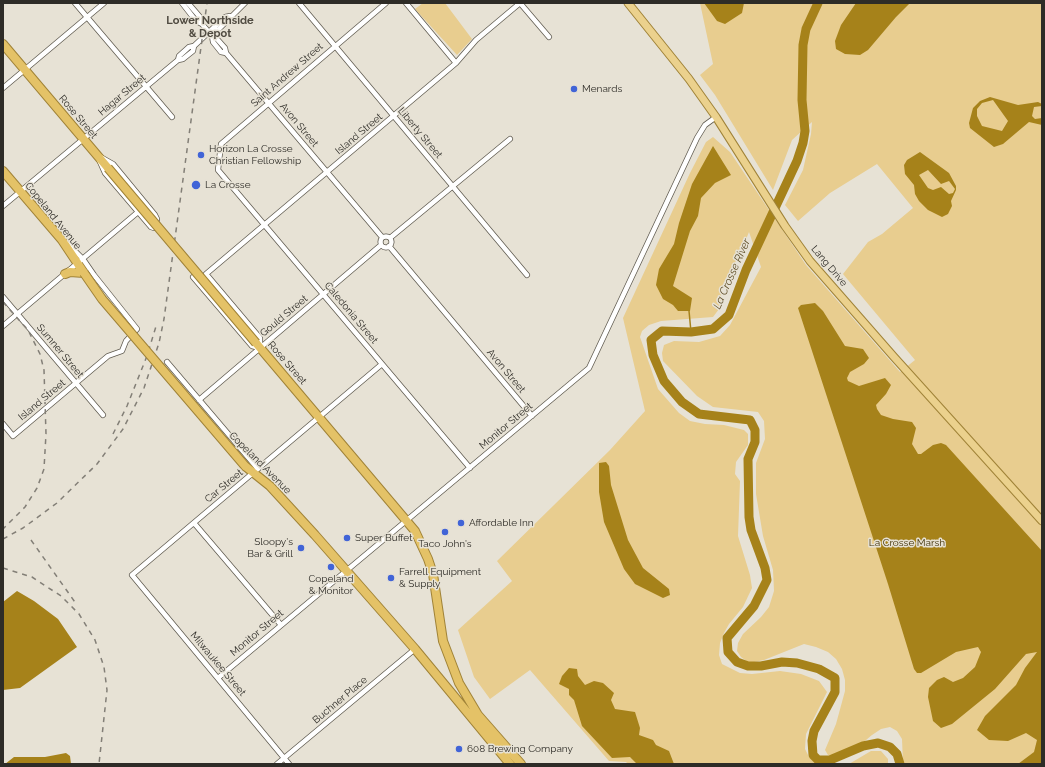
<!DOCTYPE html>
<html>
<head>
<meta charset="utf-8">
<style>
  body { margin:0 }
  #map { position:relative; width:1045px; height:767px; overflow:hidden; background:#e7e2d5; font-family:Raleway,sans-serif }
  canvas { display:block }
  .frame { position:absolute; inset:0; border:4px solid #2e2c27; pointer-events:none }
</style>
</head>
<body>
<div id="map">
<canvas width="1045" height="767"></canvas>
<div class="frame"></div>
</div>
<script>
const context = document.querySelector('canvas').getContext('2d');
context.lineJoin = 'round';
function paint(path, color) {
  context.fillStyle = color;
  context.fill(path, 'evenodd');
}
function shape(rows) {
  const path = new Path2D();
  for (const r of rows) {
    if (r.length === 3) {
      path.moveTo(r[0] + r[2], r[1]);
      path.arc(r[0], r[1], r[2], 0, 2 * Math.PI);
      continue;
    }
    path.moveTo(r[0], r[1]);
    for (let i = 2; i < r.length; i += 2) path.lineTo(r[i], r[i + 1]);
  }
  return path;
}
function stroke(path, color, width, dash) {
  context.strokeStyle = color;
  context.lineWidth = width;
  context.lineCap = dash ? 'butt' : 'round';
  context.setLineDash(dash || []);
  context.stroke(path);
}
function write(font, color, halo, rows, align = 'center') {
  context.font = font + ' Raleway,sans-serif';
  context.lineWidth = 3;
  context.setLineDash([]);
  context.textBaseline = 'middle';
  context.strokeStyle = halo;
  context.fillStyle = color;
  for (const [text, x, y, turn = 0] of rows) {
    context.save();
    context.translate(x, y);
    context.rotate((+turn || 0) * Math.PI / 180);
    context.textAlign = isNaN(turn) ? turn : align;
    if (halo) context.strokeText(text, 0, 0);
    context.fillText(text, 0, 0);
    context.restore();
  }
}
paint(shape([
  [423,3,445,3,472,39,457,55,415,9],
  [700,3,1042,3,1042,764,903,764,902,739,897,731,890,727,881,729,872,735,860,745,832,757,828,755,825,750,836,724,845,691,845,680,842,669,836,659,828,652,816,647,804,644,764,660,749,663,741,657,737,651,738,643,743,634,761,617,769,607,774,591,773,570,763,536,756,494,756,463,765,439,764,421,758,412,713,407,697,396,663,361,662,353,664,345,674,341,699,342,720,336,730,325,761,267,749,232,740,254,726,278,721,293,722,305,713,317,661,321,649,325,642,331,640,337,658,389,679,413,690,421,705,424,724,425,744,430,748,434,748,445,736,462,735,474,740,481,738,536,750,575,752,588,743,607,729,624,724,633,720,643,719,655,722,664,740,673,752,674,780,671,801,674,819,681,827,692,806,734,805,749,809,757,817,764,628,764,626,762,609,761,530,670,490,699,474,677,458,630,512,581,497,561,610,450,645,411,623,318,690,173,706,142,713,137,730,152,806,265,900,372,915,360,843,274,868,242,882,234,913,208,877,164,830,193,798,221,785,205,803,170,811,134,812,122,792,140,773,190,715,95,700,75,713,64],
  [871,751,881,751,888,759,888,764,849,764]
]), '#e8cd8f');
paint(shape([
  [704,3,744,3,742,13,725,24,717,21],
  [856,3,910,3,896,17,868,50,860,55,845,54,836,49,835,41,841,25],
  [990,97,1018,105,1038,102,1042,104,1042,106,1034,107,1032,116,1035,119,1042,118,1042,125,1029,122,1003,144,994,147,970,128,969,123,973,108,980,101],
  [993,100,1008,121,1002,131,982,126,977,116,977,109,982,103],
  [713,146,731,175,715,183,701,198,698,216,690,231,673,286,692,298,690,311,678,311,673,305,663,299,656,285,659,269,674,244,679,223,692,184],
  [920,152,949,173,956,186,956,190,951,201,952,206,948,214,942,217,928,210,919,201,915,194,914,185,905,174,904,165,907,160],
  [928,170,941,184,949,181,955,189,953,193,949,194,941,187,933,190,928,188,919,175],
  [815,303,823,311,845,346,863,349,869,358,864,364,850,372,847,378,848,381,859,386,885,378,891,385,886,394,876,405,877,409,881,415,893,419,912,422,916,428,912,444,918,454,921,454,933,445,941,443,946,445,1042,551,1042,764,1018,764,1034,752,1037,740,1026,733,1008,741,989,740,977,730,985,716,1016,685,1025,668,1037,652,1026,654,995,689,952,724,941,728,933,721,928,697,929,688,937,680,944,677,953,682,963,678,975,667,981,652,978,647,956,652,921,673,917,673,914,669,888,584,798,308,801,305],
  [606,462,609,466,611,485,628,540,643,568,669,589,670,595,663,598,635,584,624,569,604,522,599,492,599,463],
  [17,591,34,601,58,619,77,647,20,688,3,690,3,602],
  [569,668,577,669,578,676,585,685,594,681,603,683,614,693,611,700,615,709,635,712,640,728,639,735,653,740,656,745,669,751,674,764,637,764,630,757,612,758,582,726,574,700,569,695,569,689,559,684,562,676],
  [66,753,70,756,71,764,5,764,14,757,45,757]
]), '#a6821a');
stroke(shape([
  [689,311,691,332]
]), '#a6821a', 1.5);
stroke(shape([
  [818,3,806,29,803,45,802,100,805,131,803,143,797,161,746,270,729,315,713,329,691,332,662,331,651,340,653,355,664,381,682,402,699,414,750,420,755,430,755,442,748,459,749,517,751,530,765,568,767,580,754,606,727,638,728,652,737,662,748,666,761,666,782,662,797,663,819,669,835,678,835,692,814,731,812,741,813,755,818,760,830,760,863,746,878,743,890,747,897,754,900,764]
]), '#a6821a', 9);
const minor = shape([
  [75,3,172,117],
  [182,3,196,21,202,24],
  [188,3,200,17,202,24,212,36,217,39,225,48,226,53,382,237],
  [299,3,527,275],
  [386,3,221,144,218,170,470,468],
  [406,3,456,63],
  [213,30,218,30,245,3],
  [212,36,213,42,221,52,226,53],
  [178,60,179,56,189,47,194,46,225,17,230,16],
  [3,88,104,3],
  [97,155,113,164,155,215,157,219,154,228,151,227,105,173,97,155],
  [3,206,178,60,183,59,193,51,194,46],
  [386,242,5.5],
  [390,238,510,139],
  [389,246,532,416],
  [193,277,252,346,260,348,260,338,206,274,456,63,476,40,520,3,549,37],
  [3,297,103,415],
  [3,326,138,212],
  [167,362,258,469],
  [199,400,381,245],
  [3,424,13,436,108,356,122,351,126,341,137,329,94,275,83,259,67,243],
  [194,523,281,625],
  [218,678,589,368,697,138,705,125,716,117],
  [277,764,415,649],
  [289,764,132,575,382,364]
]);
const primary = shape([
  [628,3,689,79,716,117,785,226,810,261,894,357,1042,521]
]);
const trunk = shape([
  [3,44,108,168],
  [3,171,62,240,84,273],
  [65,274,70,272,84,273],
  [256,343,415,531,428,559,433,574,443,641,459,683,478,715,521,764],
  [245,466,270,486,315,535,415,649,510,764]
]);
stroke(minor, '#5f5a4f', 6);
stroke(primary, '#a08338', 9);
stroke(trunk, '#a08338', 10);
stroke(minor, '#fff', 4.5);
stroke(primary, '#ebd18d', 7);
stroke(trunk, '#e4c267', 8);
stroke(shape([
  [3,302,28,330,40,354,44,370,46,434,44,469,37,488,25,507,3,529],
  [113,434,127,406,147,356,157,323],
  [3,539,23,528,57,503,97,464,123,429,144,388,159,343,164,319,207,3],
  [31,540,77,605],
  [3,568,32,577,61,596,79,614,95,640,104,667,107,690,99,764]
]), '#837f77', 1.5, [5, 5]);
const trunkBridge = shape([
  [108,168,256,343],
  [84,273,102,299,245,466]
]);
stroke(trunkBridge, '#a08338', 10, []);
stroke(trunkBridge, '#e4c267', 8);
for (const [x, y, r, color] of [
  [574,89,4,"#4164d7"],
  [201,155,4,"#4164d7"],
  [196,185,5,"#4164d7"],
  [461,523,4,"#4164d7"],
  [445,532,4,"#4164d7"],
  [347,538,4,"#4164d7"],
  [301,548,4,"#4164d7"],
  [331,567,4,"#4164d7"],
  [391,578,4,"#4164d7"],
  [459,749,4,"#4164d7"]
]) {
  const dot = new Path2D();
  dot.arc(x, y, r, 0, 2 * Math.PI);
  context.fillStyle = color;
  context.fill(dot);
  stroke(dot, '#e7e2d5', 1.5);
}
write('10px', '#2e2c27', '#e7e2d5', [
  ["Saint Andrew Street",287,75,-41],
  ["Hagar Street",122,95,-40],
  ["Rose Street",78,117,50],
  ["Avon Street",299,125,50],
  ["Liberty Street",420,133,50],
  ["Island Street",359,134,-40],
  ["Copeland Avenue",53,216,51],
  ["Lang Drive",829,266,50],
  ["Caledonia Street",351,313,50],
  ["Gould Street",284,316,-40],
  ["Sumner Street",60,351,50],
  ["Rose Street",287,363,49],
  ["Avon Street",506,371,50],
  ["Island Street",42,400,-40],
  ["Monitor Street",506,426,-40],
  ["Copeland Avenue",260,463,45],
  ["Car Street",224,486,-40],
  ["Monitor Street",257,633,-40],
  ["Milwaukee Street",218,664,50],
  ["Buchner Place",340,700,-40]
]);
write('10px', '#2e2c27', '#e7e2d5', [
  ["Menards",582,89],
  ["Horizon La Crosse",209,149],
  ["Christian Fellowship",209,161],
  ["La Crosse",205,185],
  ["Affordable Inn",469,523],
  ["Super Buffet",355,538],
  ["Sloopy's",293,542,"right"],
  ["Bar & Grill",293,554,"right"],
  ["Taco John's",445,544,"center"],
  ["Farrell Equipment",399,572],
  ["& Supply",399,584],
  ["Copeland",331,579,"center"],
  ["& Monitor",331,591,"center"],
  ["608 Brewing Company",467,749]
], 'left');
write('10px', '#3f3006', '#e7e2d5', [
  ["La Crosse Marsh",907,543]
]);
write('bold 11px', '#504b41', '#e7e2d5', [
  ["Lower Northside",210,21],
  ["& Depot",210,34]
]);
write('italic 11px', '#5e4d26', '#e7e2d5', [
  ["La Crosse River",732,274,-66]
]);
</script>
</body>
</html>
